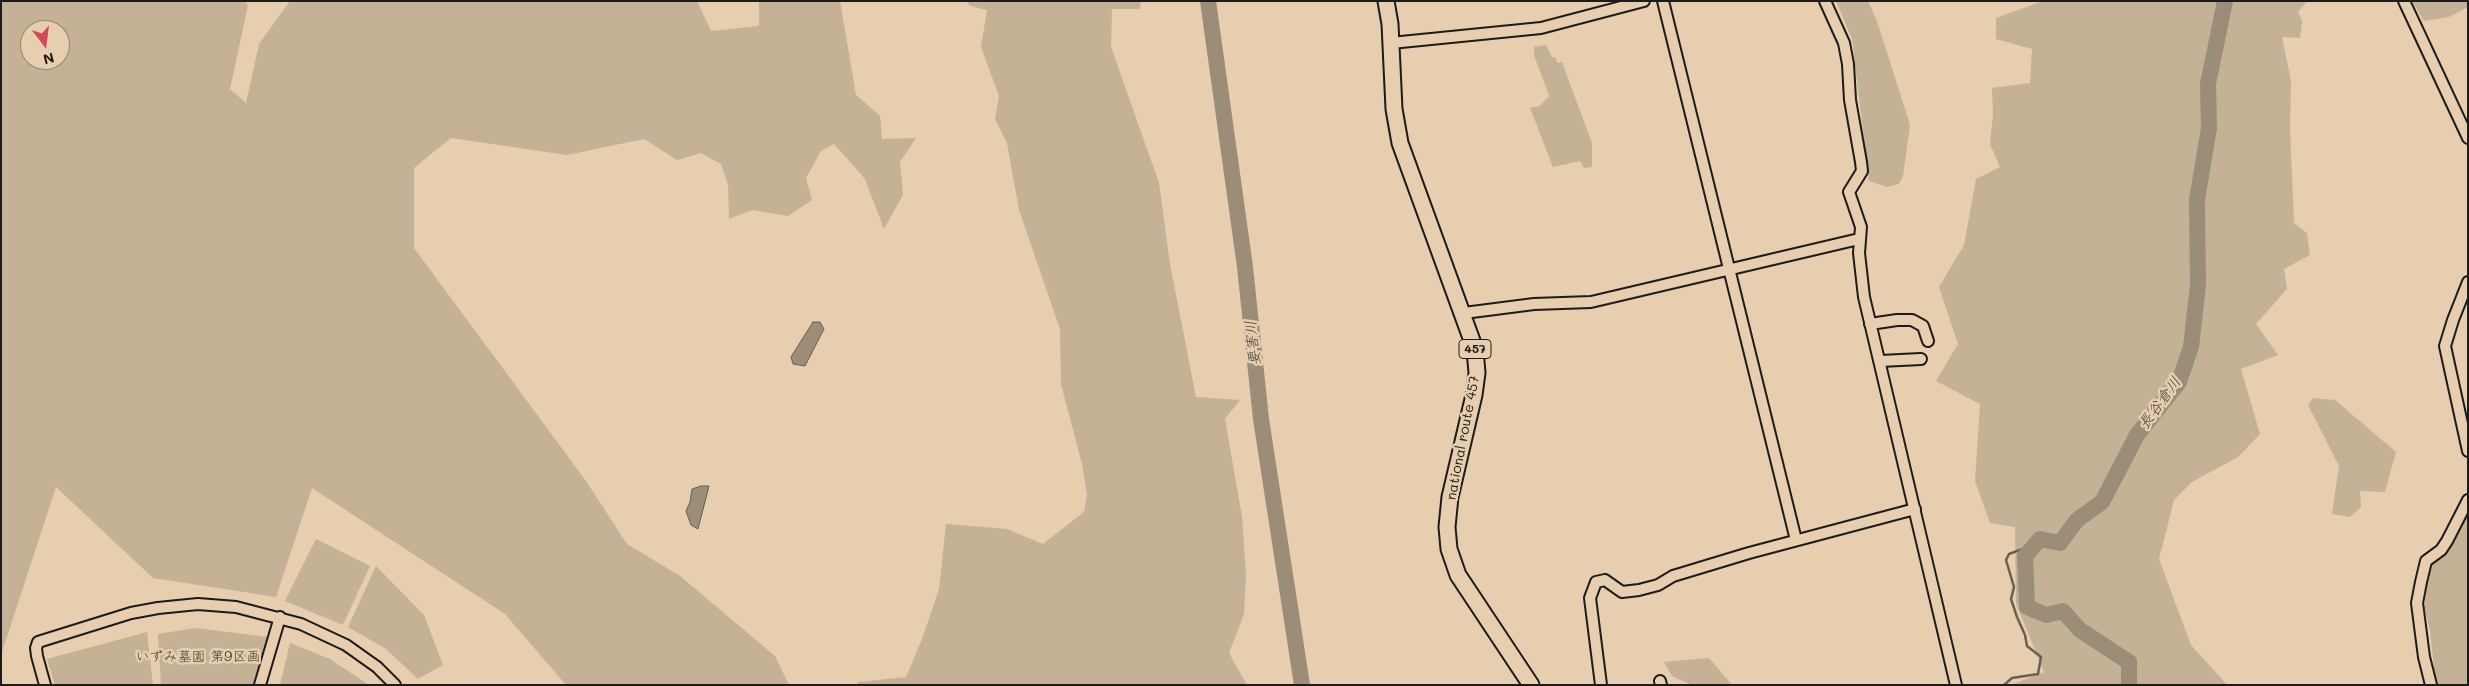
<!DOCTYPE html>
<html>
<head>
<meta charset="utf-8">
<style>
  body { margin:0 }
  #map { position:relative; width:2469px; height:686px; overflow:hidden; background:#e6ceae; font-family:Mali,sans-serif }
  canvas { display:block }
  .frame { position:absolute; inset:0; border:2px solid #1c1c1c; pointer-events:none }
  .north { position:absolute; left:20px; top:20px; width:50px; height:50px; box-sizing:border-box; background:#e6ceae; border:1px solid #958774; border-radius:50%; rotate:165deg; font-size:14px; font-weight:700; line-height:20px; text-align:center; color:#1c1c1c }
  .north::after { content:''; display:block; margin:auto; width:18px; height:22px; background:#d1495b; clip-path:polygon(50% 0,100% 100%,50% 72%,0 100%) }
</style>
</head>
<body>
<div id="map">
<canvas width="2469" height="686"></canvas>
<div class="frame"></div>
<div class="north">N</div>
</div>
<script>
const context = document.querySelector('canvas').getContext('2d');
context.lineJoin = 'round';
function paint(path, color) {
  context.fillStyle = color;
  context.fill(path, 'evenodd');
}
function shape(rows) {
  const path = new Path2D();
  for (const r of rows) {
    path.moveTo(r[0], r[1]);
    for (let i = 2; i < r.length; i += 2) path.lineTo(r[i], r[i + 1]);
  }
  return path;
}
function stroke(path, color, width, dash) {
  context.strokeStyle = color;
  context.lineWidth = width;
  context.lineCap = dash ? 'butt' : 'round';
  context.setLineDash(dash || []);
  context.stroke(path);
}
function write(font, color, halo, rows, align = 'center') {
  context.font = font + ' Mali,"Klee One",sans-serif';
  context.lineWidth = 5;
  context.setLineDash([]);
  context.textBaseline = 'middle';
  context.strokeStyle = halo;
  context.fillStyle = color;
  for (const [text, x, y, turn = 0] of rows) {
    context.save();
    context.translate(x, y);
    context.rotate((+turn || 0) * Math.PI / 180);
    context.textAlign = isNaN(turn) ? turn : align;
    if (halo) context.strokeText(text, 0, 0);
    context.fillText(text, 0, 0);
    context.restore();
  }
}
paint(shape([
  [1,1,244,1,248,5,230,89,246,103,259,44,290,1,697,1,711,31,759,26,759,1,840,1,856,95,880,116,882,139,916,138,900,162,903,195,884,229,865,179,834,144,821,151,806,178,812,200,788,216,752,210,729,219,728,185,721,164,701,153,677,160,644,139,567,155,451,138,414,168,414,248,586,481,627,544,680,576,775,656,789,685,566,685,505,614,312,488,276,597,153,578,56,487,1,655],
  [30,30,60,30,60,60,30,60],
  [966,1,1141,1,1140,9,1112,9,1111,47,1159,183,1170,264,1196,397,1240,400,1225,419,1242,517,1246,576,1244,614,1229,653,1247,685,855,685,859,682,906,677,922,639,939,589,946,524,1007,529,1043,544,1084,512,1087,495,1082,464,1061,384,1060,329,1019,210,1007,143,995,119,999,96,981,47,987,10,970,6],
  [1836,1,1868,1,1877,21,1910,125,1903,176,1899,184,1887,187,1869,181,1852,39],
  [2043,1,2307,1,2298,12,2302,21,2300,38,2282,37,2291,81,2290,128,2294,223,2307,233,2310,255,2284,269,2287,289,2256,324,2278,355,2241,369,2260,434,2238,457,2192,482,2174,500,2159,559,2191,645,2227,685,2011,685,2044,672,2016,604,2015,527,1990,523,1975,481,1980,404,1936,381,1958,344,1939,287,1964,245,1976,179,2000,167,1990,144,1993,114,1992,88,2030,83,2032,49,1996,39,1996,18],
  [2412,1,2468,1,2468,7,2449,17,2424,21],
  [1546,45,1552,57,1555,57,1558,63,1562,62,1592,143,1592,167,1584,168,1580,161,1553,167,1530,108,1540,106,1549,96,1534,55,1534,47],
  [2313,398,2335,400,2396,452,2385,492,2360,491,2361,507,2350,517,2332,514,2339,466,2308,405],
  [2468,511,2468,685,2436,685,2430,631,2424,606,2429,568],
  [316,539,370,566,343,625,285,601],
  [376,566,424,615,443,665,418,679,386,649,348,627],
  [195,628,268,637,254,685,161,685,158,634],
  [147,632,153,685,55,685,47,659],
  [290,643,330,659,369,685,280,685],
  [1709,658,1732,685,1692,685,1672,676,1664,662]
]), '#c5b196');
const water = shape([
  [813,322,820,322,824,329,805,366,793,364,791,357,813,322],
  [701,486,709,486,698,529,691,525,686,511,690,502,692,489,701,486]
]);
paint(water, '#9b8d78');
stroke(water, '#686053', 1);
stroke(shape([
  [2004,685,2012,678,2038,674,2041,657,2027,646,2025,635,2017,617,2011,599,2014,587,2006,560,2009,554,2036,544]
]), '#686053', 2.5);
stroke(shape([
  [1208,1,1245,267,1261,419,1302,685],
  [2129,685,2129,662,2080,630,2063,611,2046,615,2027,607,2025,556,2040,539,2060,543,2077,520,2102,502,2137,435,2179,382,2191,347,2198,285,2197,200,2209,128,2208,84,2225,1]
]), '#9b8d78', 16);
const minor = shape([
  [1663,1,1796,540],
  [1825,1,1844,43,1848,64,1850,100,1861,162,1862,171,1849,192,1861,227,1859,253,1864,297,1956,685],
  [2404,1,2468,138],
  [1391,43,1541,28,1644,1],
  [2468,282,2453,320,2445,346,2468,451],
  [1464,313,1534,304,1591,302,1859,239],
  [1870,324,1897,320,1912,320,1923,326,1928,341],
  [1880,361,1921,359],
  [1660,681,1661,685],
  [45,685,37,656,36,648,38,642,131,613,158,608,198,604,236,607,301,624,346,645,377,667,395,685],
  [260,685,280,617],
  [1601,685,1590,598,1596,582,1605,580,1622,592,1639,590,1658,585,1673,576,1749,553,1915,509],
  [2431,685,2424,657,2417,603,2421,582,2426,561,2441,550,2447,541,2468,500]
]);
const highway = shape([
  [1386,1,1390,24,1394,109,1400,143,1475,349,1477,373,1474,395,1450,497,1447,527,1449,549,1458,575,1531,685]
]);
stroke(minor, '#1c1c1c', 14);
stroke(highway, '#1c1c1c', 19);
stroke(minor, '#e6ceae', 10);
stroke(highway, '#e6ceae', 15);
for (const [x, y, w] of [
  [1475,349,32]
]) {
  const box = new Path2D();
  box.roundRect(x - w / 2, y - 9.5, w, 19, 4);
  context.fillStyle = '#e6ceae';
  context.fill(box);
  stroke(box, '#1c1c1c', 1);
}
write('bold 12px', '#1c1c1c', null, [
  ["457",1475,349]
]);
write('14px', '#1c1c1c', '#e6ceae', [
  ["national route 457",1463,438,-79]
]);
write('14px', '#46413a', '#e6ceae', [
  ["いずみ墓園 第9区画",198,657]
]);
write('italic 15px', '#423e38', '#e6ceae', [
  ["要害川",1253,343,-96],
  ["長谷倉川",2160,403,-54]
]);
</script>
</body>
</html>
